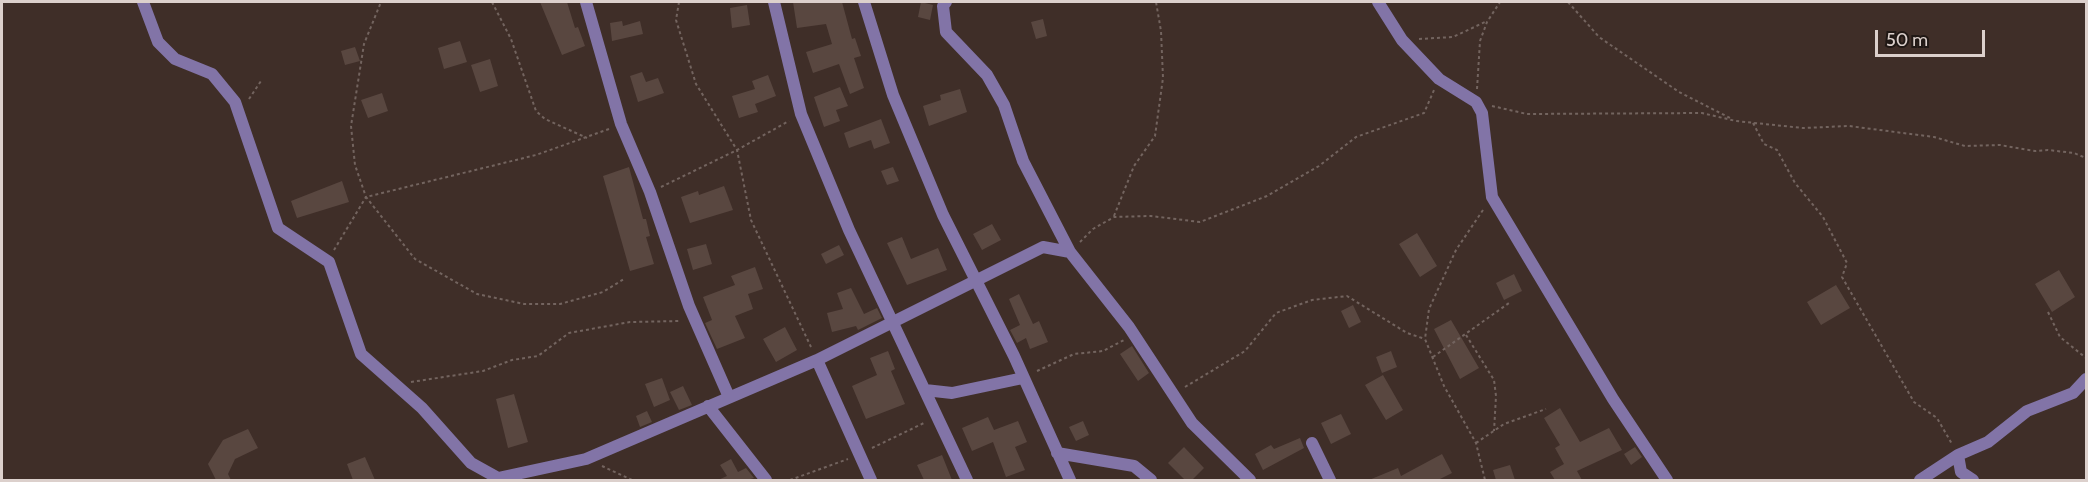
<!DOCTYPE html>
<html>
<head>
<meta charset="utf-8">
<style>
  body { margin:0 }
  #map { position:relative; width:2088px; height:482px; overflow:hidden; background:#3f2e28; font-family:Cabin,sans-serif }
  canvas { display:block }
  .frame { position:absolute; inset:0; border:3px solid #dcd0cc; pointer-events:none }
  .scale { position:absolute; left:1875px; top:30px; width:110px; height:27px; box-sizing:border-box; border:3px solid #dcd0cc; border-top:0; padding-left:8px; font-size:18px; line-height:21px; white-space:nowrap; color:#dcd0cc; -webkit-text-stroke:4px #201815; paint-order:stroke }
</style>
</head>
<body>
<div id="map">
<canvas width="2088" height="482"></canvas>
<div class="frame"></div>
<div class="scale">50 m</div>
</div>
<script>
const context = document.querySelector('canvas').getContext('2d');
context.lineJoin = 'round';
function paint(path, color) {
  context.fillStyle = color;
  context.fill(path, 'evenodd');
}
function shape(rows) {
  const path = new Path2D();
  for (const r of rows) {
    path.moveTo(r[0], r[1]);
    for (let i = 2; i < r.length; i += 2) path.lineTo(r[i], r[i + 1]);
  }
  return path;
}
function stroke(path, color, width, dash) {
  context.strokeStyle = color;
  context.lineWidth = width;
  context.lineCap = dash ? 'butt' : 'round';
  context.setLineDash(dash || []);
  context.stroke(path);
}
paint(shape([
  [540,2,567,2,575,28,578,27,585,46,562,55],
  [793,2,842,2,852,39,855,38,861,56,854,58,864,88,850,94,839,64,813,73,806,52,832,44,826,24,797,28],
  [921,2,933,5,930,20,918,17],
  [747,5,750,25,732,28,730,8],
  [1043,19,1047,36,1036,39,1031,22],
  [622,21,623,26,640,21,643,34,612,41,610,23],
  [460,41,467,62,444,69,438,48],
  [355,47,360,61,345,65,341,51],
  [490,59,498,86,480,92,471,65],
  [642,72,646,82,658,78,664,93,638,102,630,76],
  [768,75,776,96,755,104,758,112,739,118,732,96,755,89,752,81],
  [840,87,848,106,836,110,840,121,824,127,814,97],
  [960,89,967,112,929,126,923,106,941,100,940,95],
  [382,93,388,111,368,118,361,100],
  [881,119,890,143,874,149,871,140,849,148,844,133],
  [629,167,643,219,646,219,650,236,646,237,654,264,630,271,603,176],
  [893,167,899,181,887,185,881,171],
  [342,181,349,202,297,218,291,201],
  [724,186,733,210,690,223,681,197,698,191,699,195],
  [992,224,1001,240,982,250,973,234],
  [1417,233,1437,266,1420,277,1399,244],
  [902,237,911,259,938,248,947,270,907,285,887,243],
  [706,244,712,264,693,270,687,249],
  [839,245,844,255,826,264,821,254],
  [755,267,763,289,748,294,753,309,735,316,745,338,717,349,705,323,712,320,703,297,735,285,731,276],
  [2059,270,2075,297,2052,312,2035,284],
  [1514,274,1522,291,1504,300,1496,283],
  [1836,285,1850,308,1821,325,1807,302],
  [851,288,864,314,877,308,882,318,858,330,856,326,832,332,827,313,843,309,837,293],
  [1019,294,1033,324,1039,321,1048,342,1030,349,1026,338,1017,343,1010,330,1020,325,1009,299],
  [1353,305,1361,322,1349,328,1341,311],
  [1451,320,1479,368,1460,379,1434,329],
  [785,327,797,350,776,362,763,339],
  [1132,346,1149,373,1138,381,1120,354],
  [888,351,895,369,891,371,905,404,866,419,852,386,877,375,870,358],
  [1391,351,1397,367,1382,373,1376,357],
  [1383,375,1403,410,1386,420,1365,385],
  [662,378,670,400,654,407,645,384],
  [683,386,692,405,679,410,670,392],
  [514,394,528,442,508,448,496,399],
  [1560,408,1580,442,1609,428,1622,450,1577,471,1582,480,1555,480,1550,472,1564,464,1555,448,1560,445,1544,418],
  [647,411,652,422,640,427,636,416],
  [1341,414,1351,434,1331,444,1321,423],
  [988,417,994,430,1018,421,1027,442,1015,447,1025,470,1006,477,993,442,972,451,962,428],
  [1083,421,1089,435,1076,441,1069,427],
  [248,429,258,448,235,459,228,474,231,480,216,480,208,464,223,440],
  [1300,438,1304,448,1263,470,1255,454,1271,445,1274,449],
  [1184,447,1204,468,1192,480,1185,480,1168,463],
  [1635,447,1642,457,1631,465,1624,454],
  [1442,454,1452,473,1438,480,1369,480,1398,468,1401,476],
  [942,455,952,480,924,480,917,465],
  [365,457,375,480,353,480,347,464],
  [731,459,738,472,746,468,754,478,747,480,718,480,727,476,720,465],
  [1510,465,1515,480,1496,480,1493,470]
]), '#594740');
stroke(shape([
  [492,2,511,39,536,111,545,119,587,138],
  [679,2,676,20,696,84,737,150,751,220,811,347],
  [1568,2,1599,37,1679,92,1732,119],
  [1419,39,1453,37,1485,22],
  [1477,89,1480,41,1487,22,1500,2],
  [249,99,261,81],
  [1492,106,1527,114,1702,113,1736,121,1803,128,1849,126,1934,137,1965,146,2000,145,2035,151,2048,150,2074,153,2086,158],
  [1753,123,1764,144,1777,150,1795,183,1823,217,1847,263,1842,277,1914,402,1937,418,1952,444],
  [609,129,536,155,366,197,415,259,477,294,524,304,560,304,603,292,624,279],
  [661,187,737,150,789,121],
  [1483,210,1456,250,1429,309,1425,339,1444,386,1476,443,1485,480],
  [1114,216,1134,166,1155,136,1163,78,1161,31,1156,2],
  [1080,242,1093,229,1114,217,1151,216,1200,222,1267,196,1319,166,1356,137,1424,113,1434,90],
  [334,250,366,197,355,165,351,126,364,44,381,2],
  [2048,312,2060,337,2086,358],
  [1466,335,1494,380,1496,396,1494,431],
  [1433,357,1509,303],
  [2,359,3,359],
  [1037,371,1074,354,1103,351,1124,340],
  [411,382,483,371,512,360,538,356,569,333,630,322,681,321],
  [1185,387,1245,351,1276,313,1312,300,1347,296,1407,333,1425,339],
  [1476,443,1504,424,1546,409],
  [872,448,926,422],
  [602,466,632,480],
  [790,480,848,459]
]), '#73645f', 2, [3, 3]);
stroke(shape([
  [143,2,158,42,175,59,212,74,235,102,278,228,329,262,361,354,422,408,471,463,498,478,586,459,817,360,1043,247,1070,252],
  [586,2,621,124,650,192,689,306,729,397],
  [774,2,801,114,849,230,967,480],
  [864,2,893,95,943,215,1014,356,1070,480],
  [946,2,943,6,946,32,987,75,1004,105,1023,161,1070,252,1129,327,1192,423,1250,480],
  [1378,2,1402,40,1439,79,1476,102,1482,113,1492,197,1613,399,1667,480],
  [817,360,871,480],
  [925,390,952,393,1023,378],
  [708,406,766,480],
  [1312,443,1330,480],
  [1057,453,1134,466,1151,480],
  [1958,455,1988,442,2027,411,2073,393,2086,379],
  [1920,480,1958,455,1961,472,1973,480]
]), '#8274a7', 12);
</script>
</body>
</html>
